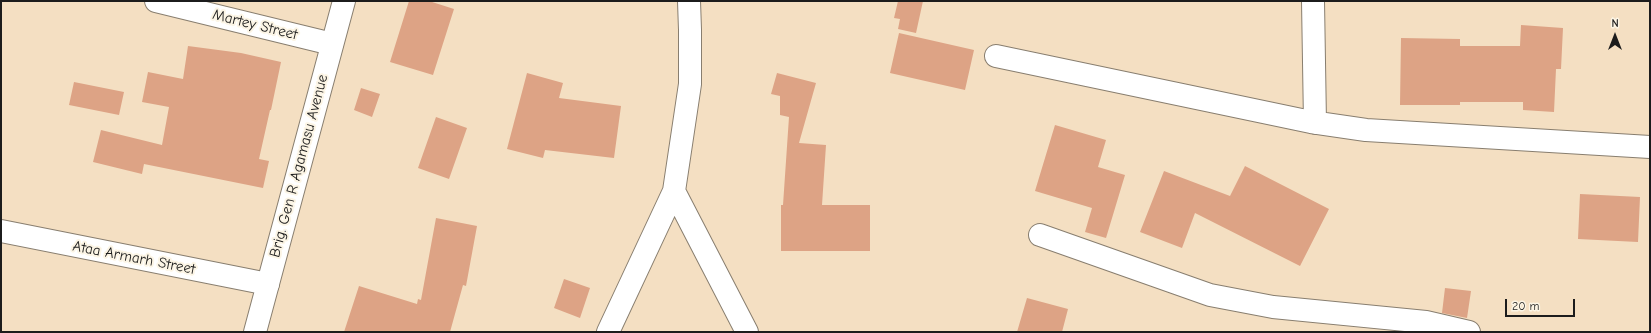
<!DOCTYPE html>
<html>
<head>
<meta charset="utf-8">
<style>
  body { margin:0 }
  #map { position:relative; width:1651px; height:333px; overflow:hidden; background:#f4dfc2; font-family:"Comic Neue",sans-serif }
  canvas { display:block }
  .frame { position:absolute; inset:0; border:2px solid #1c1c1c; pointer-events:none }
  .north { position:absolute; left:1595px; top:16px; width:40px; height:40px; -webkit-text-stroke:3px #fcf5e5; paint-order:stroke; rotate:0deg; font-size:11px; font-weight:700; line-height:16px; text-align:center; color:#1c1c1c }
  .north::after { content:''; display:block; margin:auto; width:14px; height:18px; background:#1c1c1c; clip-path:polygon(50% 0,100% 100%,50% 72%,0 100%) }
  .scale { position:absolute; left:1505px; top:299px; width:70px; height:18px; box-sizing:border-box; border:2px solid #1c1c1c; border-top:0; padding-left:5px; font-size:12px; line-height:14px; white-space:nowrap; color:#1c1c1c; -webkit-text-stroke:3px #fcf5e5; paint-order:stroke }
</style>
</head>
<body>
<div id="map">
<canvas width="1651" height="333"></canvas>
<div class="frame"></div>
<div class="north">N</div>
<div class="scale">20 m</div>
</div>
<script>
const context = document.querySelector('canvas').getContext('2d');
context.lineJoin = 'round';
function paint(path, color) {
  context.fillStyle = color;
  context.fill(path, 'evenodd');
}
function shape(rows) {
  const path = new Path2D();
  for (const r of rows) {
    path.moveTo(r[0], r[1]);
    for (let i = 2; i < r.length; i += 2) path.lineTo(r[i], r[i + 1]);
  }
  return path;
}
function stroke(path, color, width, dash) {
  context.strokeStyle = color;
  context.lineWidth = width;
  context.lineCap = dash ? 'butt' : 'round';
  context.setLineDash(dash || []);
  context.stroke(path);
}
function write(font, color, halo, rows, align = 'center') {
  context.font = font + ' "Comic Neue",sans-serif';
  context.lineWidth = 4;
  context.setLineDash([]);
  context.textBaseline = 'middle';
  context.strokeStyle = halo;
  context.fillStyle = color;
  for (const [text, x, y, turn = 0] of rows) {
    context.save();
    context.translate(x, y);
    context.rotate((+turn || 0) * Math.PI / 180);
    context.textAlign = isNaN(turn) ? turn : align;
    if (halo) context.strokeText(text, 0, 0);
    context.fillText(text, 0, 0);
    context.restore();
  }
}
paint(shape([
  [409,1,429,1,454,9,433,75,390,62],
  [898,1,923,1,916,33,898,29,900,19,894,18],
  [1521,25,1563,28,1561,69,1556,69,1554,112,1523,110,1523,102,1460,102,1460,105,1400,105,1401,38,1460,39,1460,46,1520,46],
  [899,33,974,50,965,90,890,73],
  [188,46,241,53,281,62,271,110,270,110,259,159,269,161,263,188,144,164,142,174,93,162,101,130,162,145,169,107,142,102,148,72,183,79],
  [527,73,563,83,559,98,621,106,614,158,545,150,543,158,507,149],
  [777,73,816,83,799,143,826,145,822,205,870,205,870,251,781,251,781,205,783,205,789,117,780,115,780,96,771,94],
  [74,82,124,92,119,115,69,105],
  [361,88,380,94,372,117,354,110],
  [436,117,467,128,449,179,418,168],
  [1055,125,1106,140,1098,167,1125,175,1106,238,1085,232,1092,208,1035,191],
  [1245,166,1329,209,1300,266,1195,213,1182,248,1140,232,1164,171,1230,196],
  [1580,194,1640,197,1638,242,1578,239],
  [436,218,477,226,466,286,463,285,450,332,344,332,359,286,417,304,418,299,421,300],
  [564,279,590,288,580,318,554,308],
  [1445,288,1471,291,1467,318,1442,313],
  [1027,298,1068,309,1062,332,1017,332]
]), '#dda385');
const street = shape([
  [156,1,332,44],
  [1313,1,1315,123],
  [996,56,1311,122,1366,130,1650,147],
  [674,191,747,332],
  [1,231,268,284],
  [1040,235,1210,295,1273,307,1426,322,1469,332],
  [608,332,674,191,690,84,690,30,689,1]
]);
const secondary = shape([
  [255,332,344,1]
]);
stroke(street, '#887e6f', 24);
stroke(secondary, '#887e6f', 24);
stroke(street, '#fff', 22);
stroke(secondary, '#fff', 22);
write('15px', '#1c1c1c', '#fcf5e5', [
  ["Martey Street",255,25,14],
  ["Brig. Gen R Agamasu Avenue",299,166,-75],
  ["Ataa Armarh Street",134,258,11]
]);
</script>
</body>
</html>
